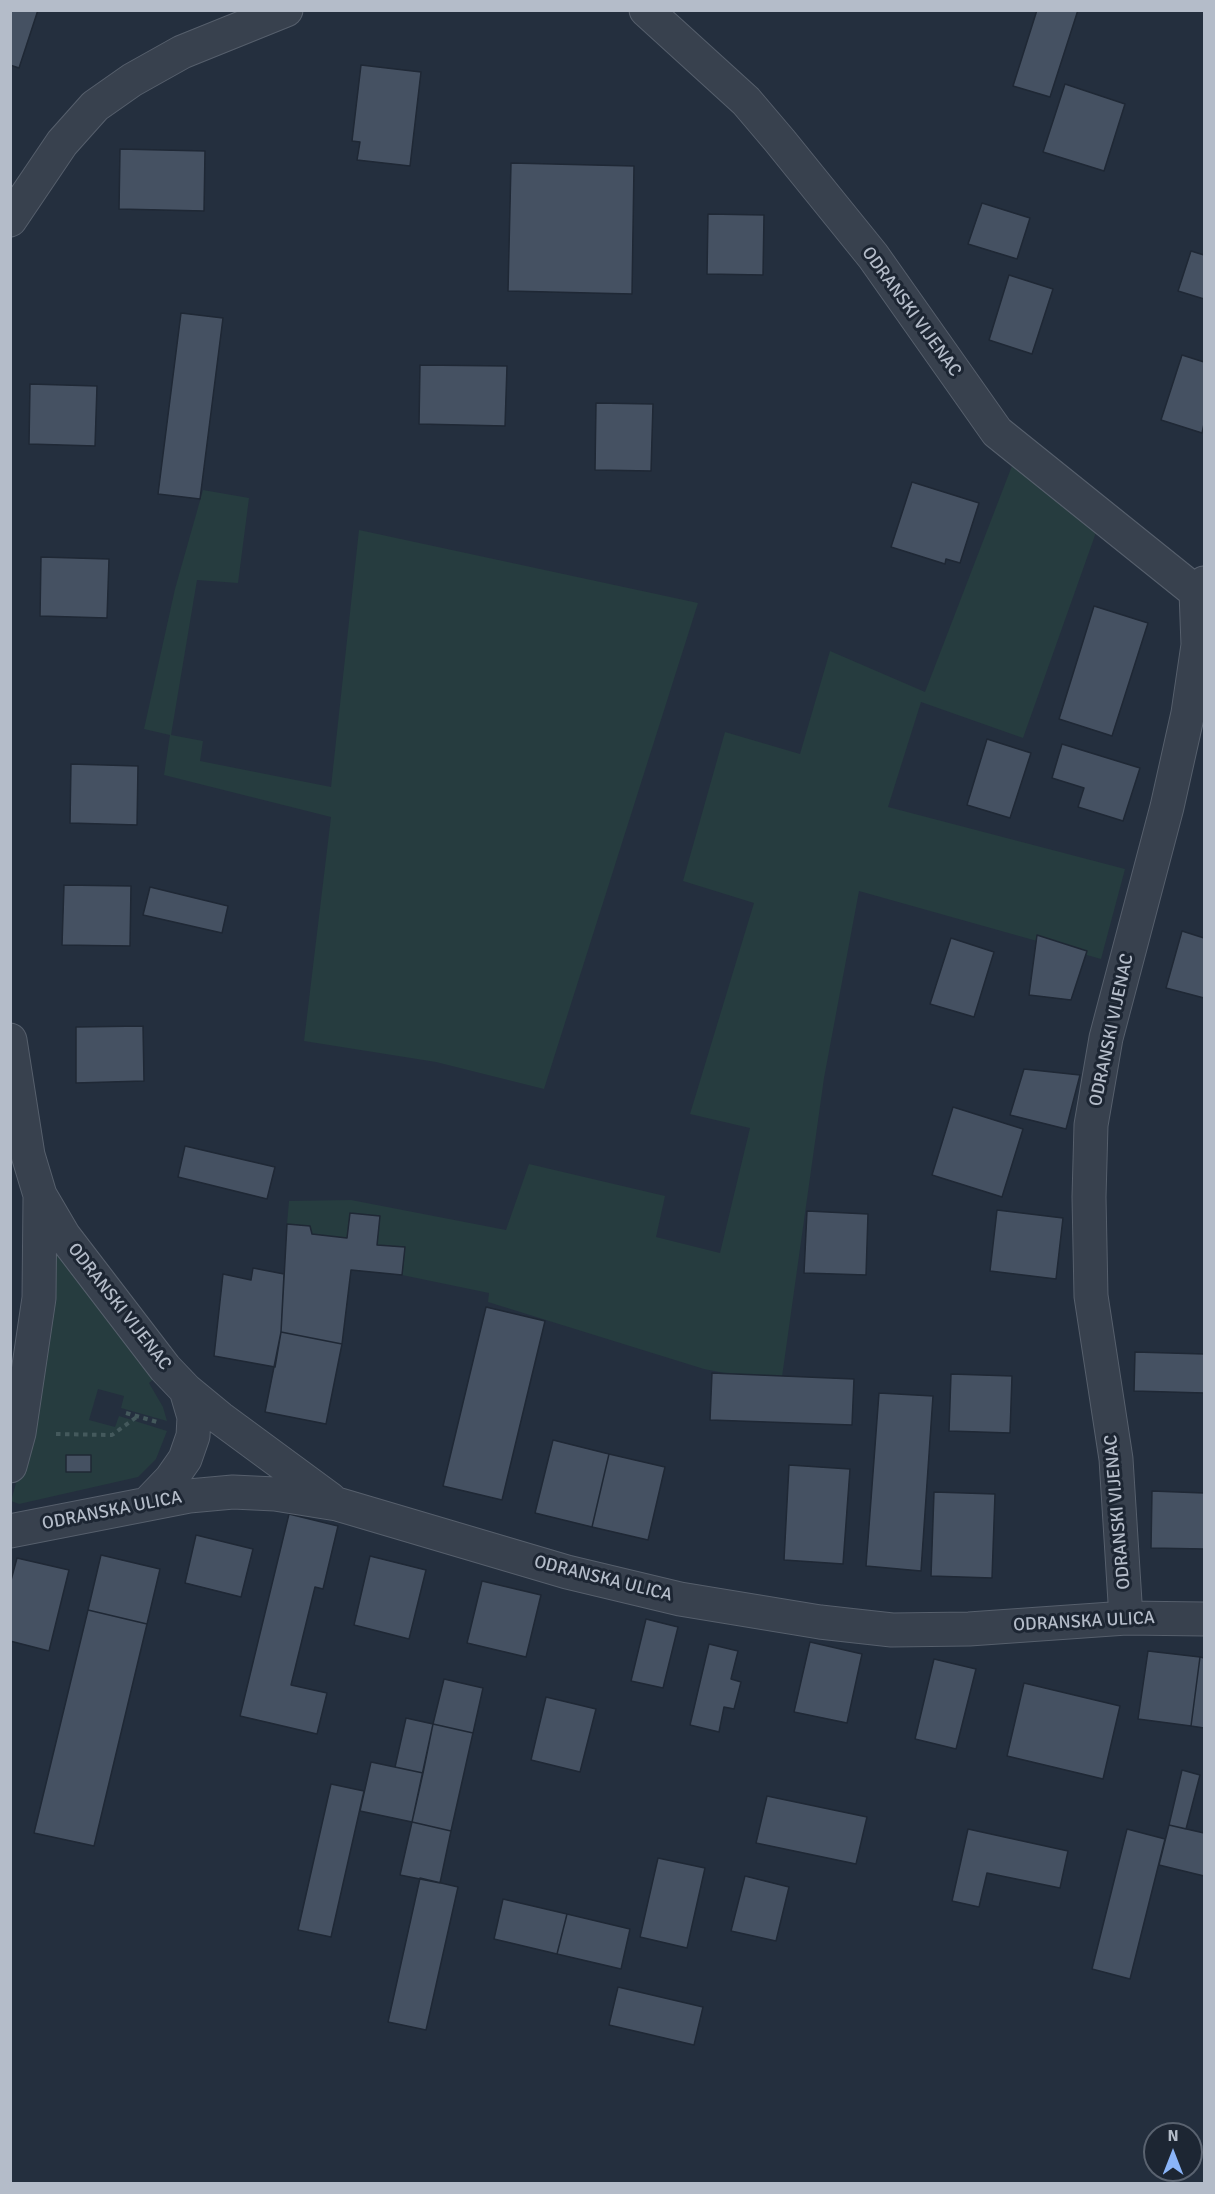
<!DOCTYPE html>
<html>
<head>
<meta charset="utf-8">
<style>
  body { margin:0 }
  #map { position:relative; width:1215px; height:2194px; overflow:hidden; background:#242f3e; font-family:Signika,sans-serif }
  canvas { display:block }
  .frame { position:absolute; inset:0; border:12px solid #b4bcc9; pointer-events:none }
  .north { position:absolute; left:1143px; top:2122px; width:60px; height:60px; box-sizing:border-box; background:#1d2633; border:2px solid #59626f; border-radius:50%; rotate:0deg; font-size:16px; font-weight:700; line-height:24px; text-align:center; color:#b4bcc9 }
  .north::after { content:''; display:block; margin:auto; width:21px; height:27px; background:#8ab4f8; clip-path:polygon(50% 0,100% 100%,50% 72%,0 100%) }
</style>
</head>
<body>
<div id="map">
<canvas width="1215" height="2194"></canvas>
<div class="frame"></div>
<div class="north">N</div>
</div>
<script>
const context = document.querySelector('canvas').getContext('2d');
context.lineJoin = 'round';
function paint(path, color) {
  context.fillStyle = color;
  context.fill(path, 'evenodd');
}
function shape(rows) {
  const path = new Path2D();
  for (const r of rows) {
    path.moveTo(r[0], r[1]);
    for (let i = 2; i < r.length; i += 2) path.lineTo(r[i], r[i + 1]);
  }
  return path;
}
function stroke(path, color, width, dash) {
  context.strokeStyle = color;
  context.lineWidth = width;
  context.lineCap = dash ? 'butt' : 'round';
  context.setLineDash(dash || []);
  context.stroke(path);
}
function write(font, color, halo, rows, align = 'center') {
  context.font = font + ' Signika,sans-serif';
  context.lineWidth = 6;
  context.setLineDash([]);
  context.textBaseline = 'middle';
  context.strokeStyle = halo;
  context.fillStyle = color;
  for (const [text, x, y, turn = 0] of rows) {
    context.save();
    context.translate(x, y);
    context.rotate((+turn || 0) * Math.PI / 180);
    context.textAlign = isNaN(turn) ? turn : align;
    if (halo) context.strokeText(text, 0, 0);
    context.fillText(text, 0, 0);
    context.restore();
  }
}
paint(shape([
  [1015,458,1099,524,1023,738,921,702,888,807,1125,869,1101,959,859,891,824,1078,781,1384,704,1369,488,1302,489,1293,402,1275,405,1247,377,1245,380,1216,350,1213,347,1238,312,1234,310,1226,287,1224,289,1201,351,1200,506,1230,529,1164,665,1196,656,1237,720,1253,750,1128,690,1114,754,903,683,881,725,732,800,754,830,651,925,692],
  [203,490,249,498,238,583,197,580,171,735,203,741,200,761,331,787,359,530,698,603,544,1089,436,1062,304,1041,331,817,164,775,170,735,144,729,175,589],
  [52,1243,155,1378,149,1383,163,1407,167,1421,121,1408,124,1396,98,1389,89,1420,115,1427,119,1416,167,1431,156,1459,138,1477,19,1504,11,1501,20,1469]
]), '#263c3f');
const building = shape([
  [10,10,38,10,19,68,10,65,10,10],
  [1037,10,1078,10,1050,97,1013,86,1037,10],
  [361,65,421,72,410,166,357,160,360,142,352,141,361,65],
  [1065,84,1125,104,1104,171,1043,152,1065,84],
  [120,149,205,151,204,211,119,209,120,149],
  [511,163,634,166,632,294,508,291,511,163],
  [982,203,1030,218,1017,259,968,244,982,203],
  [708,214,764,215,763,275,707,274,708,214],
  [1191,251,1204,255,1204,299,1178,291,1191,251],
  [1009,275,1053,289,1032,354,989,340,1009,275],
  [181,313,223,318,200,499,158,494,181,313],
  [1182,355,1204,362,1204,424,1202,433,1161,420,1182,355],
  [420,365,507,366,505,426,419,424,420,365],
  [30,384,97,386,95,446,29,444,30,384],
  [596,403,653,404,651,471,595,470,596,403],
  [912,482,979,503,960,563,946,559,945,564,891,547,912,482],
  [41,557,109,559,107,618,40,616,41,557],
  [1094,606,1148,623,1112,736,1059,719,1094,606],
  [987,739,1031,753,1010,818,967,805,987,739],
  [1062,744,1140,768,1123,821,1078,807,1084,788,1052,778,1062,744],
  [71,764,138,766,137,825,70,823,71,764],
  [64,885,131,886,130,946,62,945,64,885],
  [150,887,228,906,222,933,143,915,150,887],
  [1182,931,1204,938,1204,998,1166,988,1182,931],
  [1037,935,1087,951,1071,1000,1029,995,1037,935],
  [951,938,994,952,974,1017,930,1004,951,938],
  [143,1026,144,1081,76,1083,76,1027,143,1026],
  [1024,1069,1080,1075,1066,1129,1010,1115,1024,1069],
  [953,1107,1023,1129,1002,1197,932,1175,953,1107],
  [185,1146,275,1167,267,1199,178,1177,185,1146],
  [997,1210,1063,1218,1056,1279,990,1271,997,1210],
  [807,1211,868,1214,866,1275,804,1273,807,1211],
  [350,1213,380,1216,377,1245,405,1247,402,1275,351,1270,342,1344,281,1332,287,1224,310,1226,312,1234,347,1238,350,1213],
  [253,1268,284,1274,281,1332,275,1367,214,1356,223,1274,251,1280,253,1268],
  [486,1307,545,1321,502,1500,443,1486,486,1307],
  [281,1332,342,1344,326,1424,265,1412,281,1332],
  [1135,1352,1204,1354,1204,1393,1134,1391,1135,1352],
  [712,1373,854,1379,852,1425,710,1420,712,1373],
  [951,1374,1012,1376,1010,1433,949,1431,951,1374],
  [879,1393,933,1396,921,1571,866,1566,879,1393],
  [553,1440,609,1454,592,1527,535,1513,553,1440],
  [609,1454,665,1467,648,1540,592,1527,609,1454],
  [66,1455,91,1455,91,1472,66,1472,66,1455],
  [789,1465,850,1469,843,1564,784,1560,789,1465],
  [1152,1491,1204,1493,1204,1549,1151,1548,1152,1491],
  [934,1492,995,1494,992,1578,931,1576,934,1492],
  [289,1514,338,1526,323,1589,315,1587,291,1685,327,1693,317,1734,240,1716,289,1514],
  [196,1535,253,1549,241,1597,185,1583,196,1535],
  [101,1555,160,1569,147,1624,88,1610,101,1555],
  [370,1556,426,1570,409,1639,354,1625,370,1556],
  [17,1558,69,1570,49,1651,10,1641,10,1584,17,1558],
  [482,1581,541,1595,526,1657,467,1643,482,1581],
  [88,1610,147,1624,94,1846,34,1833,88,1610],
  [646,1619,678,1627,663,1688,631,1681,646,1619],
  [810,1642,862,1654,847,1723,794,1712,810,1642],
  [709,1644,738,1651,731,1679,741,1682,734,1709,724,1707,719,1732,690,1725,709,1644],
  [1148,1651,1200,1657,1191,1726,1138,1719,1148,1651],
  [1200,1657,1204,1658,1204,1728,1191,1726,1200,1657],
  [934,1659,976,1669,956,1749,915,1739,934,1659],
  [444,1679,483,1688,473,1733,433,1724,444,1679],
  [1024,1683,1120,1706,1103,1779,1007,1756,1024,1683],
  [546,1697,596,1709,580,1772,531,1760,546,1697],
  [406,1718,433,1724,423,1773,395,1767,406,1718],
  [433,1724,473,1733,451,1831,412,1822,433,1724],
  [371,1762,423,1773,412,1822,360,1811,371,1762],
  [1182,1770,1200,1775,1186,1829,1169,1825,1182,1770],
  [331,1784,364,1791,331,1937,298,1930,331,1784],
  [767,1796,867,1817,856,1864,756,1843,767,1796],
  [412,1822,451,1831,440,1883,400,1875,412,1822],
  [1169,1825,1204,1833,1204,1876,1159,1865,1169,1825],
  [968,1829,1068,1851,1060,1888,987,1873,979,1907,952,1901,968,1829],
  [1127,1829,1165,1839,1130,1979,1092,1969,1127,1829],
  [658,1858,705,1868,687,1948,640,1937,658,1858],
  [745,1876,789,1887,776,1941,731,1931,745,1876],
  [420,1878,458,1887,426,2030,388,2022,420,1878],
  [503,1899,567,1914,557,1954,494,1939,503,1899],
  [567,1914,630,1929,621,1969,557,1954,567,1914],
  [618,1987,703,2007,694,2045,609,2025,618,1987]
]);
paint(building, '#455162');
stroke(building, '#1f2835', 1.5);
const minor = shape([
  [646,10,746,101,780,141,873,256,997,432,1196,592],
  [10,220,62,143,95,106,132,80,182,52,286,10],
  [10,1040,28,1155,40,1195,64,1236,165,1368,186,1390,220,1418,330,1499],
  [10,1466,19,1433,39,1298,40,1197],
  [149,1502,171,1479,185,1459,193,1436,194,1417,186,1390],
  [10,1531,189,1496,233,1492,275,1494,337,1504,567,1572,680,1599,820,1622,892,1630,969,1629,1126,1618,1204,1619],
  [1126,1618,1116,1459,1091,1296,1089,1197,1091,1125,1106,1038,1167,807,1188,713,1198,645,1196,592,1204,583]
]);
stroke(minor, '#565f6c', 35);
stroke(shape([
  [126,1413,157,1422],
  [56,1434,112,1435,138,1416]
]), '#44595c', 4, [4.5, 4.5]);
stroke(minor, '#38414e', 33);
write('18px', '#b4bcc9', '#1d2633', [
  ["ODRANSKI VIJENAC",911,312,54],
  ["ODRANSKI VIJENAC",1112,1030,-78],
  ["ODRANSKI VIJENAC",119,1307,52],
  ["ODRANSKA ULICA",112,1511,-11],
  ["ODRANSKI VIJENAC",1118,1512,-95],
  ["ODRANSKA ULICA",603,1579,14],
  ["ODRANSKA ULICA",1084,1622,-3]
]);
</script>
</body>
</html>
